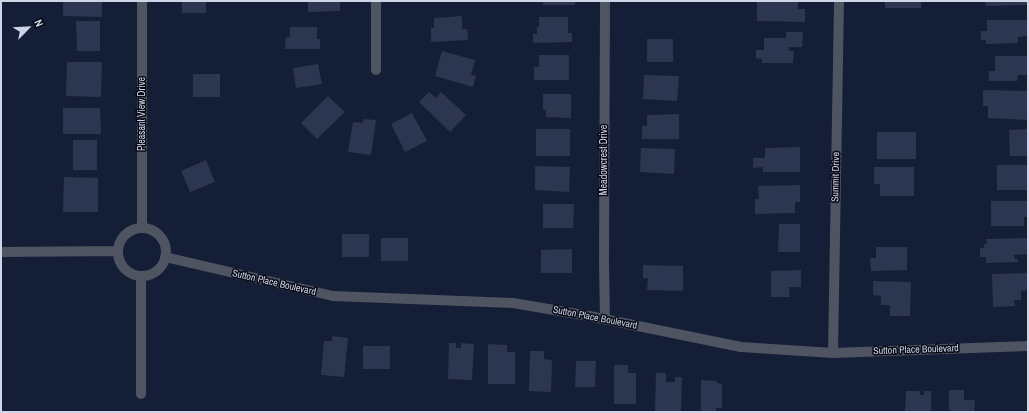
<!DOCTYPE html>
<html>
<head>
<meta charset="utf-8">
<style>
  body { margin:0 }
  #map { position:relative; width:1029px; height:413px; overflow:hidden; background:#151e37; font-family:"Archivo Narrow",sans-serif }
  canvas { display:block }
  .frame { position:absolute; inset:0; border:2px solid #ced5e6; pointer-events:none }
  .north { position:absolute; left:8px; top:8px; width:40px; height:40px; -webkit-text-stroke:3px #060913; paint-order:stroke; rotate:66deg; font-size:11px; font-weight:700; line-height:16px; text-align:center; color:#ced5e6 }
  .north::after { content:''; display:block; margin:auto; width:14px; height:18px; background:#ced5e6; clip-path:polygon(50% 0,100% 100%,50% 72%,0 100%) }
</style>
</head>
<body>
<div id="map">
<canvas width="1029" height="413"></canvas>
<div class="frame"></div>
<div class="north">N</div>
</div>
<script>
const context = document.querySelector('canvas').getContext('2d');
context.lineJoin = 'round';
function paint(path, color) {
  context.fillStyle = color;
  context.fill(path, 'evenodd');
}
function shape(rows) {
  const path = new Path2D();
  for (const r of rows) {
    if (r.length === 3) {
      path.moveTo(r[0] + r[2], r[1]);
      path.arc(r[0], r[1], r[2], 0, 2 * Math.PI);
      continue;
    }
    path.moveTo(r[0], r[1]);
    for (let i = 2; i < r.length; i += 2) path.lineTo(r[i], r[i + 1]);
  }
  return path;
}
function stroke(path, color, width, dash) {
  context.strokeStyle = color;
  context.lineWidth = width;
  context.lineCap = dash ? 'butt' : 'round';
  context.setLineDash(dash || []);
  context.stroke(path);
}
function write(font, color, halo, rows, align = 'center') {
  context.font = font + ' "Archivo Narrow",sans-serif';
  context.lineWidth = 3;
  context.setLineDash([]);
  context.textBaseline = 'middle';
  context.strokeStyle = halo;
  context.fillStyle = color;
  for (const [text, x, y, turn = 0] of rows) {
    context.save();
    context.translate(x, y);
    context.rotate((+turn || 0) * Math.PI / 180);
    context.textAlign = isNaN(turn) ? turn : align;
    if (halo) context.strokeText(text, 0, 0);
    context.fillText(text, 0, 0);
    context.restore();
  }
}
paint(shape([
  [63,1,102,1,102,17,63,16],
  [182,1,206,1,206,13,182,13],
  [308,1,340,1,340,11,308,12],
  [543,1,575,1,575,5,543,5],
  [757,1,798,1,798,9,805,9,805,22,757,21],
  [885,1,921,1,921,8,885,8],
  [985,1,1027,1,1027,5,986,6],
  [462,16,462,29,467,29,468,40,431,42,431,28,434,28,434,18],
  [539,17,568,17,568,33,572,33,572,42,533,43,533,34,537,34,537,27,539,27],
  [987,20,1028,20,1028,36,1018,37,1018,43,986,44,986,40,981,40,981,31,987,31],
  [76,21,100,21,100,51,77,51],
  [290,27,317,27,317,39,320,39,320,49,285,49,286,37,290,37],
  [786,32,803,32,802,47,789,47,789,51,794,51,793,63,762,63,762,59,756,58,756,50,764,50,764,38,786,38],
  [647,39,673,39,673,62,647,62],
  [442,51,475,60,471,75,476,76,473,87,435,76],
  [539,55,569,55,569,80,534,80,534,67,539,67],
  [995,56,1028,56,1028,75,1018,75,1017,81,989,81,989,71,995,71],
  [67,62,102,62,101,97,66,96],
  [318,64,322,84,296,88,293,68],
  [193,74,220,74,220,97,193,97],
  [644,75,679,76,677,101,643,99],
  [983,90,1028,91,1028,120,988,118,988,106,983,106],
  [429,92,436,98,441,92,466,115,450,132,419,102],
  [543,94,571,94,571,118,546,117,546,110,543,110],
  [328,96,345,112,317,139,301,123],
  [63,108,100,108,101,134,63,134],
  [412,113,427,141,405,152,391,124],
  [679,114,679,139,642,139,642,126,647,126,647,115],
  [363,119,376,120,371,155,348,152,353,122,363,123],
  [536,129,570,129,570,156,536,156],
  [1028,129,1028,156,1010,156,1009,130],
  [877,132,916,132,916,159,877,159],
  [73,140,97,140,97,170,73,170],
  [800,147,800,172,763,172,763,167,753,168,753,158,765,158,765,148],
  [641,148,675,149,674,174,640,172],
  [206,160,215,182,190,192,181,171],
  [997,165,1028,165,1028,190,997,190],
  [535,166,570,167,569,192,535,190],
  [874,167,914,167,914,196,880,196,880,184,874,184],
  [64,177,98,178,98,212,63,212],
  [800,185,800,202,795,202,795,213,755,214,755,199,759,199,758,186],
  [991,201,1028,201,1028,217,1024,217,1024,226,991,226],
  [543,204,574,204,573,228,543,228],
  [779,224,800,224,800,252,778,252],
  [342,234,369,234,369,257,342,257],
  [381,238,408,238,408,261,381,261],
  [1028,238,1028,254,1014,255,1015,259,1018,259,1018,262,986,263,986,257,980,257,980,248,984,248,984,244,987,244,986,239],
  [876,247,907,247,907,270,871,271,870,258,876,258],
  [572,249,572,273,541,273,541,250],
  [643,265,683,266,683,291,647,290,648,278,643,278],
  [801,270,801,287,789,287,790,297,771,297,771,271],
  [1028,273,1028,290,1021,291,1021,300,1014,300,1015,306,993,307,992,274],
  [873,281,911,282,910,316,890,316,890,305,881,305,881,296,873,295],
  [332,336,348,338,344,377,321,375,324,341,332,341],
  [449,343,456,343,456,348,461,348,461,343,474,344,472,380,448,379],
  [488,344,507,345,507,352,515,352,515,384,488,384],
  [363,346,390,346,390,369,363,369],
  [530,351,544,351,544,359,552,360,551,392,529,391],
  [576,361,596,361,595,387,575,387],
  [614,365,628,365,628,373,636,373,636,404,614,404],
  [656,373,666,373,666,382,675,382,675,377,682,377,681,412,655,412],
  [701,380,717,381,717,383,722,384,722,408,716,408,716,411,701,411],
  [949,390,964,390,964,400,975,400,974,412,951,412,951,410,949,410],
  [906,391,920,391,920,395,924,395,924,391,931,391,931,412,905,412]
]), '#2c3650');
stroke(shape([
  [142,1,142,228],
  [605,1,604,263,605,319],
  [376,70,376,1],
  [142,252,24],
  [1,252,118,251],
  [165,257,333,296,513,303,589,316,741,347,833,353,1028,346],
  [833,353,839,1],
  [141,394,141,276]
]), '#4f5461', 10);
write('10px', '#ced5e6', '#060913', [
  ["Pleasant View Drive",142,114,-90],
  ["Meadowcrest Drive",604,160,-90],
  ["Summit Drive",836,177,-89],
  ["Sutton Place Boulevard",274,283,13],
  ["Sutton Place Boulevard",595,318,11],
  ["Sutton Place Boulevard",916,350,-2]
]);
</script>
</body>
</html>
